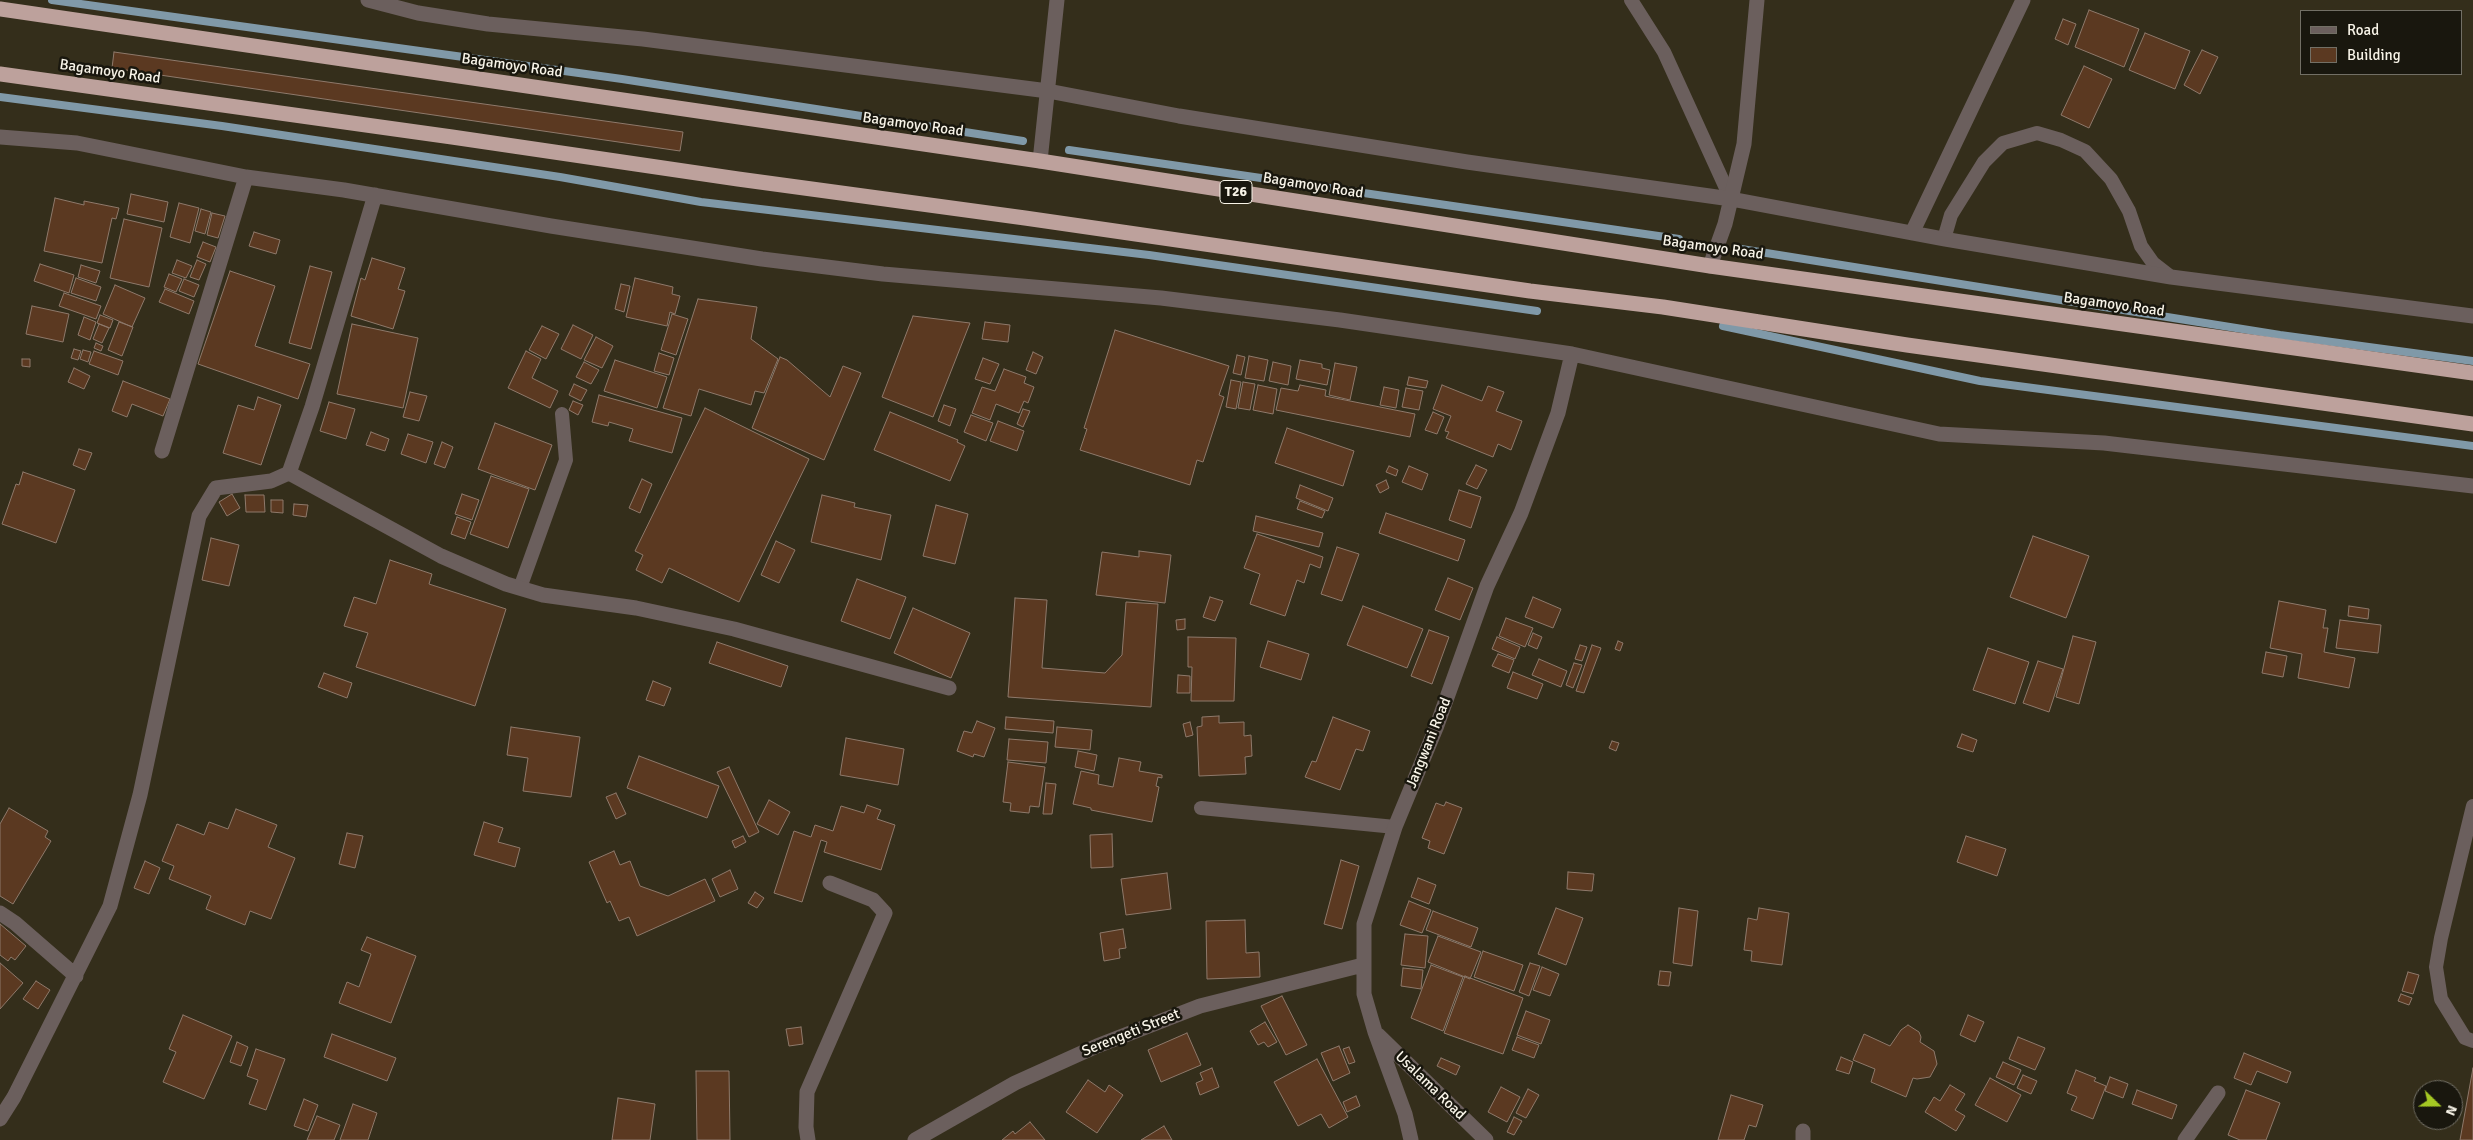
<!DOCTYPE html>
<html>
<head>
<meta charset="utf-8">
<style>
  body { margin:0 }
  #map { position:relative; width:2473px; height:1140px; overflow:hidden; background:#342e1b; font-family:Signika,sans-serif }
  canvas { display:block }
  .legend { position:absolute; left:2300px; top:10px; width:162px; height:65px; box-sizing:border-box; background:#19170e; border:1px solid #726f65; margin:0; padding:6px 9px; list-style:none; font-size:15px; color:#f8f4e8 }
  .legend li { display:flex; align-items:center; gap:10px; height:25px }
  .legend b { width:25px; border:1px solid #726f65 }
  .north { position:absolute; left:2413px; top:1080px; width:50px; height:50px; box-sizing:border-box; background:#19170e; border:1px solid #726f65; border-radius:50%; rotate:112deg; font-size:14px; font-weight:700; line-height:20px; text-align:center; color:#f8f4e8 }
  .north::after { content:''; display:block; margin:auto; width:18px; height:22px; background:#a5c823; clip-path:polygon(50% 0,100% 100%,50% 72%,0 100%) }
</style>
</head>
<body>
<div id="map">
<canvas width="2473" height="1140"></canvas>
<ul class="legend">
<li><b style="height:6px;background:#6b5f5d"></b>Road</li>
<li><b style="height:14px;background:#5b3921"></b>Building</li>
</ul>
<div class="north">N</div>
</div>
<script>
const context = document.querySelector('canvas').getContext('2d');
context.lineJoin = 'round';
function shape(rows) {
  const path = new Path2D();
  for (const r of rows) {
    path.moveTo(r[0], r[1]);
    for (let i = 2; i < r.length; i += 2) path.lineTo(r[i], r[i + 1]);
  }
  return path;
}
function stroke(path, color, width, dash) {
  context.strokeStyle = color;
  context.lineWidth = width;
  context.lineCap = dash ? 'butt' : 'round';
  context.setLineDash(dash || []);
  context.stroke(path);
}
function paint(path, color) {
  context.fillStyle = color;
  context.fill(path, 'evenodd');
}
function write(font, color, halo, rows, align = 'center') {
  context.font = font + ' Signika,sans-serif';
  context.lineWidth = 5;
  context.setLineDash([]);
  context.textBaseline = 'middle';
  context.strokeStyle = halo;
  context.fillStyle = color;
  for (const [text, x, y, turn = 0] of rows) {
    context.save();
    context.translate(x, y);
    context.rotate((+turn || 0) * Math.PI / 180);
    context.textAlign = isNaN(turn) ? turn : align;
    if (halo) context.strokeText(text, 0, 0);
    context.fillText(text, 0, 0);
    context.restore();
  }
}
stroke(shape([
  [52,0,622,79,1023,141],
  [0,97,222,126,560,177,701,202,1149,255,1537,311],
  [1069,150,1679,239],
  [1735,248,2280,335,2473,361],
  [1723,326,1980,381,2473,446]
]), '#8099a8', 8);
const building = shape([
  [2089,10,2139,29,2124,67,2075,47,2089,10],
  [2063,19,2076,24,2068,45,2055,39,2063,19],
  [2145,33,2190,51,2175,89,2129,70,2145,33],
  [2202,50,2218,57,2200,94,2184,85,2202,50],
  [114,52,683,132,680,151,112,68,114,52],
  [2084,66,2112,79,2089,128,2061,115,2084,66],
  [131,194,168,202,164,222,127,214,131,194],
  [55,198,84,205,84,201,119,208,116,219,112,218,102,263,44,251,55,198],
  [179,203,199,208,190,243,170,237,179,203],
  [201,209,211,212,205,234,195,231,201,209],
  [212,213,225,216,218,238,207,235,212,213],
  [124,219,162,228,149,287,110,278,124,219],
  [254,232,280,240,276,254,249,246,254,232],
  [203,242,216,247,210,262,197,257,203,242],
  [372,258,405,268,398,289,405,291,393,329,351,316,361,278,365,280,372,258],
  [177,260,192,266,186,278,172,273,177,260],
  [197,260,206,264,199,280,190,277,197,260],
  [40,264,74,275,69,293,34,281,40,264],
  [81,265,100,271,96,283,78,277,81,265],
  [310,266,332,272,311,349,289,343,310,266],
  [230,271,275,286,255,346,310,364,298,399,198,364,230,271],
  [169,274,182,279,176,292,164,287,169,274],
  [76,278,101,287,96,301,71,293,76,278],
  [635,278,673,287,672,294,680,296,675,314,670,312,667,326,626,317,635,278],
  [184,279,199,285,194,297,179,291,184,279],
  [621,284,630,286,624,312,615,309,621,284],
  [115,285,145,298,132,327,103,314,115,285],
  [165,289,194,301,189,314,159,302,165,289],
  [64,293,101,306,96,319,59,306,64,293],
  [698,299,757,307,751,339,778,359,764,393,755,391,751,405,699,389,691,416,663,408,698,299],
  [32,306,69,314,63,342,26,334,32,306],
  [672,314,688,319,676,355,661,350,672,314],
  [100,315,113,320,110,328,97,323,100,315],
  [913,316,970,323,933,417,882,397,913,316],
  [84,317,96,322,90,340,78,335,84,317],
  [119,322,133,327,122,356,108,350,119,322],
  [985,322,1010,325,1008,342,982,339,985,322],
  [99,324,109,328,102,343,93,339,99,324],
  [352,324,418,338,403,408,337,394,352,324],
  [573,325,593,335,581,359,561,349,573,325],
  [542,326,559,334,546,359,529,350,542,326],
  [1115,330,1229,366,1219,395,1224,397,1203,462,1197,460,1190,485,1080,450,1087,429,1084,428,1115,330],
  [596,337,613,346,602,368,584,360,596,337],
  [96,343,103,346,101,351,94,348,96,343],
  [74,349,81,351,78,360,71,358,74,349],
  [83,350,91,352,88,362,80,359,83,350],
  [94,351,123,361,118,375,89,364,94,351],
  [526,351,541,359,532,378,558,391,550,408,508,388,526,351],
  [1033,352,1043,357,1036,374,1026,370,1033,352],
  [659,353,674,358,669,375,654,371,659,353],
  [1237,355,1245,357,1241,375,1233,373,1237,355],
  [1249,356,1268,360,1264,381,1245,378,1249,356],
  [780,357,787,360,830,397,843,366,861,373,824,460,752,428,780,357],
  [983,358,999,364,990,384,975,379,983,358],
  [22,359,30,359,30,367,22,366,22,359],
  [615,360,667,377,657,408,604,391,615,360],
  [1300,360,1322,364,1322,368,1330,370,1327,385,1296,379,1300,360],
  [584,362,599,370,591,384,576,377,584,362],
  [1273,362,1291,366,1288,385,1269,381,1273,362],
  [1335,363,1357,367,1350,400,1329,395,1335,363],
  [74,368,90,376,84,389,68,382,74,368],
  [1004,369,1026,377,1024,383,1034,387,1028,403,1024,401,1019,413,996,404,990,420,972,413,982,387,995,391,1004,369],
  [1409,377,1428,381,1426,388,1407,385,1409,377],
  [1231,380,1241,382,1236,409,1226,407,1231,380],
  [123,381,170,399,163,416,132,404,127,417,112,411,123,381],
  [1243,382,1255,384,1250,410,1238,408,1243,382],
  [574,384,587,390,581,401,569,395,574,384],
  [1258,385,1277,389,1273,414,1253,410,1258,385],
  [1300,385,1326,390,1325,396,1415,414,1410,437,1276,410,1281,388,1298,391,1300,385],
  [1442,385,1482,401,1488,386,1504,392,1496,411,1522,421,1511,450,1498,444,1493,457,1446,438,1449,432,1445,431,1451,416,1433,409,1442,385],
  [1384,387,1399,390,1396,408,1380,405,1384,387],
  [1406,388,1423,391,1419,410,1402,407,1406,388],
  [410,392,427,396,419,421,403,417,410,392],
  [599,395,682,418,672,453,629,441,633,429,609,422,608,426,592,422,599,395],
  [258,397,281,405,261,465,223,453,238,405,254,410,258,397],
  [573,401,583,405,578,415,569,410,573,401],
  [329,402,355,409,346,439,320,431,329,402],
  [944,405,956,409,950,426,938,421,944,405],
  [705,408,809,459,739,602,669,568,662,583,636,570,643,555,635,551,705,408],
  [1023,409,1030,411,1023,427,1017,424,1023,409],
  [890,412,958,440,957,442,965,446,950,481,874,450,890,412],
  [1433,412,1444,417,1437,434,1425,430,1433,412],
  [971,415,993,423,986,441,964,432,971,415],
  [998,421,1024,431,1017,451,990,441,998,421],
  [495,423,552,445,535,490,478,469,495,423],
  [1287,428,1354,451,1343,486,1275,463,1287,428],
  [371,432,389,439,385,451,366,445,371,432],
  [408,434,433,442,426,463,401,454,408,434],
  [442,442,453,447,445,468,434,464,442,442],
  [79,449,92,453,85,470,73,465,79,449],
  [1476,465,1487,470,1477,489,1466,484,1476,465],
  [1389,466,1398,470,1396,476,1386,472,1389,466],
  [1409,466,1428,474,1422,490,1402,482,1409,466],
  [23,472,75,490,56,543,2,524,16,484,19,485,23,472],
  [491,476,529,489,508,548,470,534,491,476],
  [642,479,652,484,640,513,629,508,642,479],
  [1386,480,1389,488,1380,493,1376,485,1386,480],
  [1300,485,1333,498,1328,511,1296,498,1300,485],
  [1459,490,1481,497,1471,528,1449,520,1459,490],
  [232,494,240,508,227,516,219,502,232,494],
  [462,494,479,500,472,520,455,514,462,494],
  [245,495,264,495,265,512,246,512,245,495],
  [822,495,855,503,854,507,891,515,881,560,811,542,822,495],
  [271,500,283,500,283,513,271,512,271,500],
  [1300,501,1325,511,1322,518,1297,509,1300,501],
  [294,504,308,505,306,517,293,515,294,504],
  [936,505,968,514,955,564,923,556,936,505],
  [1386,513,1465,540,1458,561,1379,533,1386,513],
  [1256,516,1323,533,1319,547,1253,531,1256,516],
  [457,517,471,522,465,539,451,534,457,517],
  [1257,534,1323,557,1320,568,1310,564,1304,583,1297,580,1285,616,1250,604,1260,574,1244,568,1257,534],
  [2033,536,2089,556,2066,618,2010,597,2033,536],
  [211,538,239,545,229,586,202,580,211,538],
  [776,541,795,550,779,583,761,575,776,541],
  [1337,547,1359,554,1342,601,1321,594,1337,547],
  [1139,551,1171,555,1165,603,1096,595,1102,552,1139,557,1139,551],
  [390,560,432,574,429,584,506,609,475,706,356,667,368,633,344,626,354,597,376,604,390,560],
  [1448,578,1473,588,1460,620,1435,610,1448,578],
  [857,579,906,597,890,639,841,621,857,579],
  [1210,597,1223,601,1215,621,1203,617,1210,597],
  [1533,597,1561,609,1553,628,1525,617,1533,597],
  [1015,598,1047,600,1042,668,1105,673,1122,655,1126,602,1158,604,1151,707,1008,697,1015,598],
  [2279,601,2326,610,2323,628,2328,628,2324,652,2355,658,2349,688,2298,678,2302,654,2270,648,2279,601],
  [1363,606,1423,629,1407,668,1347,645,1363,606],
  [2349,606,2369,609,2368,619,2348,616,2349,606],
  [913,608,970,633,951,678,894,653,913,608],
  [1506,618,1533,628,1525,647,1499,636,1506,618],
  [1185,619,1185,629,1177,630,1176,620,1185,619],
  [2340,620,2381,625,2378,653,2336,648,2340,620],
  [1429,630,1449,637,1432,684,1411,676,1429,630],
  [1533,633,1542,637,1537,649,1528,645,1533,633],
  [2073,636,2096,642,2079,704,2056,697,2073,636],
  [1188,637,1236,638,1234,701,1191,701,1192,667,1188,667,1188,637],
  [1497,637,1520,647,1515,659,1492,649,1497,637],
  [1268,641,1309,654,1301,680,1260,667,1268,641],
  [1618,641,1623,643,1620,651,1615,649,1618,641],
  [717,642,788,666,781,687,709,663,717,642],
  [1580,645,1587,647,1582,661,1575,659,1580,645],
  [1592,645,1601,648,1584,693,1576,691,1592,645],
  [1988,648,2029,662,2015,704,1973,690,1988,648],
  [2266,652,2287,656,2283,677,2262,673,2266,652],
  [1498,654,1514,660,1509,673,1492,666,1498,654],
  [1539,659,1567,671,1561,687,1532,675,1539,659],
  [2038,661,2063,669,2049,712,2023,703,2038,661],
  [1574,663,1582,665,1573,688,1566,685,1574,663],
  [1513,672,1543,684,1537,699,1507,688,1513,672],
  [324,673,352,683,347,698,318,687,324,673],
  [1178,675,1190,676,1190,693,1177,693,1178,675],
  [653,681,671,688,664,706,646,700,653,681],
  [1219,716,1219,723,1244,722,1244,736,1251,735,1252,756,1245,757,1246,774,1199,776,1197,727,1202,726,1202,717,1219,716],
  [1006,717,1054,721,1053,733,1005,729,1006,717],
  [1333,717,1370,731,1363,751,1356,749,1340,790,1305,777,1312,761,1316,762,1333,717],
  [977,721,995,728,984,757,974,754,973,757,957,751,964,731,972,733,977,721],
  [1190,722,1193,735,1186,737,1183,724,1190,722],
  [511,727,580,737,571,797,523,791,528,758,507,755,511,727],
  [1057,727,1092,730,1090,750,1055,747,1057,727],
  [1962,734,1977,740,1973,752,1957,747,1962,734],
  [846,738,904,749,898,785,840,775,846,738],
  [1009,739,1048,742,1046,763,1007,760,1009,739],
  [1612,741,1619,743,1616,751,1609,748,1612,741],
  [1078,751,1097,755,1094,771,1075,767,1078,751],
  [639,756,719,786,707,818,627,788,639,756],
  [1119,758,1141,762,1139,771,1162,775,1162,778,1158,777,1156,786,1159,787,1152,822,1091,810,1091,808,1073,804,1081,771,1099,775,1098,784,1113,787,1119,758],
  [1008,762,1045,767,1039,807,1030,806,1029,813,1010,811,1011,803,1003,802,1008,762],
  [729,767,759,832,749,837,717,772,729,767],
  [1046,783,1056,784,1052,814,1043,814,1046,783],
  [616,793,626,814,616,819,606,797,616,793],
  [769,800,790,812,778,835,757,824,769,800],
  [1446,802,1462,808,1444,854,1428,848,1430,841,1422,838,1436,803,1444,806,1446,802],
  [867,805,881,810,877,819,895,825,881,870,824,852,827,842,821,840,802,902,774,893,794,831,811,837,815,825,833,831,841,806,864,813,867,805],
  [9,808,48,831,45,837,51,841,13,904,0,896,0,824,9,808],
  [236,809,277,825,268,847,295,858,271,919,250,911,245,925,206,909,211,896,169,879,174,866,162,861,177,824,204,835,209,822,228,829,236,809],
  [484,822,503,828,498,842,520,848,515,867,474,855,484,822],
  [347,833,363,836,355,868,339,864,347,833],
  [1112,834,1113,867,1091,868,1090,835,1112,834],
  [743,836,746,842,735,848,732,841,743,836],
  [1966,836,2006,849,1997,876,1957,862,1966,836],
  [614,851,620,865,630,861,640,886,668,896,705,879,715,901,637,936,629,917,619,921,610,901,607,903,589,862,614,851],
  [1341,860,1359,866,1342,929,1324,924,1341,860],
  [145,861,160,868,149,894,134,888,145,861],
  [730,870,738,889,720,897,712,879,730,870],
  [1568,872,1594,874,1592,891,1567,889,1568,872],
  [1167,873,1171,909,1126,915,1121,879,1167,873],
  [1418,878,1436,885,1429,904,1411,897,1418,878],
  [755,892,764,898,757,908,748,903,755,892],
  [1409,901,1431,910,1422,933,1400,925,1409,901],
  [1556,908,1583,918,1566,965,1538,954,1556,908],
  [1679,908,1698,911,1692,966,1673,963,1679,908],
  [1759,908,1789,913,1782,965,1751,961,1752,951,1744,950,1748,918,1757,920,1759,908],
  [1433,911,1478,928,1471,947,1426,930,1433,911],
  [1245,920,1246,953,1259,952,1260,977,1207,979,1206,921,1245,920],
  [0,924,26,946,15,960,11,957,8,961,0,955,0,924],
  [1123,929,1126,948,1119,949,1120,958,1104,961,1100,933,1123,929],
  [1405,934,1428,936,1425,968,1401,965,1405,934],
  [1438,936,1481,952,1470,979,1428,962,1438,936],
  [367,937,416,956,391,1023,339,1003,347,982,359,987,371,954,361,950,367,937],
  [1483,951,1523,965,1514,991,1474,977,1483,951],
  [0,963,23,983,0,1009,0,963],
  [1530,963,1540,966,1529,996,1519,992,1530,963],
  [1431,965,1463,977,1443,1031,1411,1018,1431,965],
  [1542,967,1559,974,1550,996,1533,990,1542,967],
  [1403,968,1423,970,1421,989,1401,986,1403,968],
  [1660,971,1671,972,1669,986,1658,985,1660,971],
  [2408,972,2419,975,2413,994,2402,991,2408,972],
  [1465,976,1523,998,1503,1054,1444,1033,1465,976],
  [36,981,50,990,38,1009,23,999,36,981],
  [2401,994,2412,998,2409,1005,2398,1001,2401,994],
  [1282,996,1307,1045,1286,1055,1261,1006,1282,996],
  [1526,1011,1550,1020,1541,1044,1517,1035,1526,1011],
  [183,1015,232,1036,204,1099,163,1082,176,1052,169,1049,183,1015],
  [1968,1015,1984,1022,1975,1042,1960,1035,1968,1015],
  [1265,1022,1277,1042,1268,1047,1264,1042,1258,1045,1250,1031,1265,1022],
  [1908,1025,1919,1032,1921,1037,1920,1042,1934,1051,1937,1064,1930,1077,1917,1079,1913,1078,1906,1097,1871,1082,1875,1069,1853,1060,1864,1034,1890,1046,1901,1030,1908,1025],
  [801,1027,803,1044,789,1046,786,1029,801,1027],
  [1187,1033,1201,1065,1161,1082,1148,1050,1187,1033],
  [332,1034,396,1058,387,1081,324,1057,332,1034],
  [1517,1037,1539,1045,1534,1058,1512,1050,1517,1037],
  [2018,1037,2045,1048,2035,1070,2009,1059,2018,1037],
  [237,1042,248,1047,241,1066,230,1062,237,1042],
  [1339,1046,1350,1073,1333,1081,1321,1053,1339,1046],
  [1349,1047,1355,1062,1349,1064,1343,1049,1349,1047],
  [256,1049,285,1059,266,1110,249,1104,258,1080,247,1076,256,1049],
  [2244,1053,2291,1072,2287,1083,2257,1071,2251,1085,2234,1078,2244,1053],
  [1841,1057,1853,1062,1849,1074,1836,1070,1841,1057],
  [1441,1058,1460,1066,1456,1075,1437,1066,1441,1058],
  [1317,1059,1348,1117,1329,1128,1321,1114,1298,1126,1274,1082,1317,1059],
  [2003,1062,2021,1070,2014,1085,1996,1077,2003,1062],
  [1212,1068,1219,1087,1200,1095,1196,1083,1203,1080,1200,1073,1212,1068],
  [2473,1068,2473,1140,2460,1140,2473,1068],
  [2076,1070,2096,1078,2094,1081,2106,1086,2093,1119,2071,1110,2077,1097,2067,1093,2076,1070],
  [696,1071,729,1071,730,1140,697,1140,696,1071],
  [2023,1075,2037,1081,2031,1094,2017,1088,2023,1075],
  [2110,1077,2128,1084,2123,1098,2105,1091,2110,1077],
  [1990,1078,2021,1095,2007,1122,1975,1105,1990,1078],
  [1088,1080,1105,1092,1109,1085,1123,1095,1097,1133,1066,1112,1088,1080],
  [1950,1085,1965,1094,1955,1110,1965,1116,1956,1131,1925,1112,1934,1097,1940,1101,1950,1085],
  [1501,1087,1520,1097,1507,1122,1488,1112,1501,1087],
  [1528,1089,1539,1095,1526,1118,1516,1113,1528,1089],
  [2137,1090,2177,1105,2172,1119,2132,1104,2137,1090],
  [2246,1090,2280,1103,2266,1140,2240,1140,2228,1135,2246,1090],
  [1731,1095,1763,1105,1756,1127,1749,1125,1744,1140,1718,1140,1731,1095],
  [1356,1096,1360,1106,1347,1112,1343,1102,1356,1096],
  [618,1098,655,1104,650,1140,612,1140,618,1098],
  [304,1099,318,1105,308,1131,294,1126,304,1099],
  [353,1104,377,1113,368,1140,340,1140,353,1104],
  [317,1116,340,1125,334,1140,307,1140,317,1116],
  [1514,1117,1522,1121,1514,1135,1507,1132,1514,1117],
  [1030,1122,1045,1140,1002,1140,1013,1131,1015,1134,1030,1122],
  [1164,1126,1172,1140,1141,1140,1164,1126]
]);
paint(building, '#5b3921');
stroke(building, '#8e796b', 1);
stroke(shape([
  [1631,0,1664,52,1731,199],
  [1944,239,1951,215,1984,162,2003,143,2037,133,2061,140,2085,151,2111,179,2129,211,2141,246,2153,263,2171,277],
  [520,588,566,460,562,414],
  [2473,806,2441,938,2436,967,2441,999,2465,1038,2473,1041],
  [1201,808,1395,827]
]), '#6b5f5d', 14);
stroke(shape([
  [368,0,418,13,488,24,643,39,1048,91,1179,116,1467,162,1731,199,1944,239,2171,277,2473,316],
  [0,137,77,143,246,177,344,190,551,226,762,259,883,274,1161,298,1340,320,1572,354,1939,434,2104,443,2473,486],
  [1040,161,1057,0],
  [1912,233,2023,0],
  [1710,266,1725,224,1744,144,1757,0],
  [162,451,246,177],
  [289,473,441,556,506,584,543,595,636,608,734,629,949,688],
  [0,913,15,923,76,976],
  [1378,1035,1486,1140],
  [0,1119,14,1097,110,906,140,795,199,516,216,488,271,481,289,473,312,407,375,195],
  [808,1140,806,1127,807,1092,885,913,873,900,830,883],
  [915,1140,1015,1083,1097,1046,1200,1006,1363,965],
  [1411,1140,1405,1114,1375,1032,1364,994,1364,924,1395,827,1436,728,1487,586,1521,513,1558,413,1572,354],
  [1803,1140,1803,1131],
  [2185,1140,2218,1093]
]), '#6b5f5d', 15);
stroke(shape([
  [0,9,1040,161,1710,266,2473,373],
  [0,74,452,137,738,179,1025,218,1530,291,1663,307,1907,345,2473,424]
]), '#bda19c', 15);
for (const [x, y, w] of [
  [1236,192,32]
]) {
  const box = new Path2D();
  box.roundRect(x - w / 2, y - 11.5, w, 23, 4);
  context.fillStyle = '#19170e';
  context.fill(box);
  stroke(box, '#f8f4e8', 1);
}
write('bold 14px', '#f8f4e8', null, [
  ["T26",1236,192]
]);
write('15px', '#f8f4e8', '#19170e', [
  ["Bagamoyo Road",512,66,8],
  ["Bagamoyo Road",110,72,8],
  ["Bagamoyo Road",913,125,8],
  ["Bagamoyo Road",1313,186,9],
  ["Bagamoyo Road",1713,248,8],
  ["Bagamoyo Road",2114,305,8],
  ["Jangwani Road",1429,743,-68],
  ["Serengeti Street",1131,1033,-22],
  ["Usalama Road",1430,1086,44]
]);
</script>
</body>
</html>
